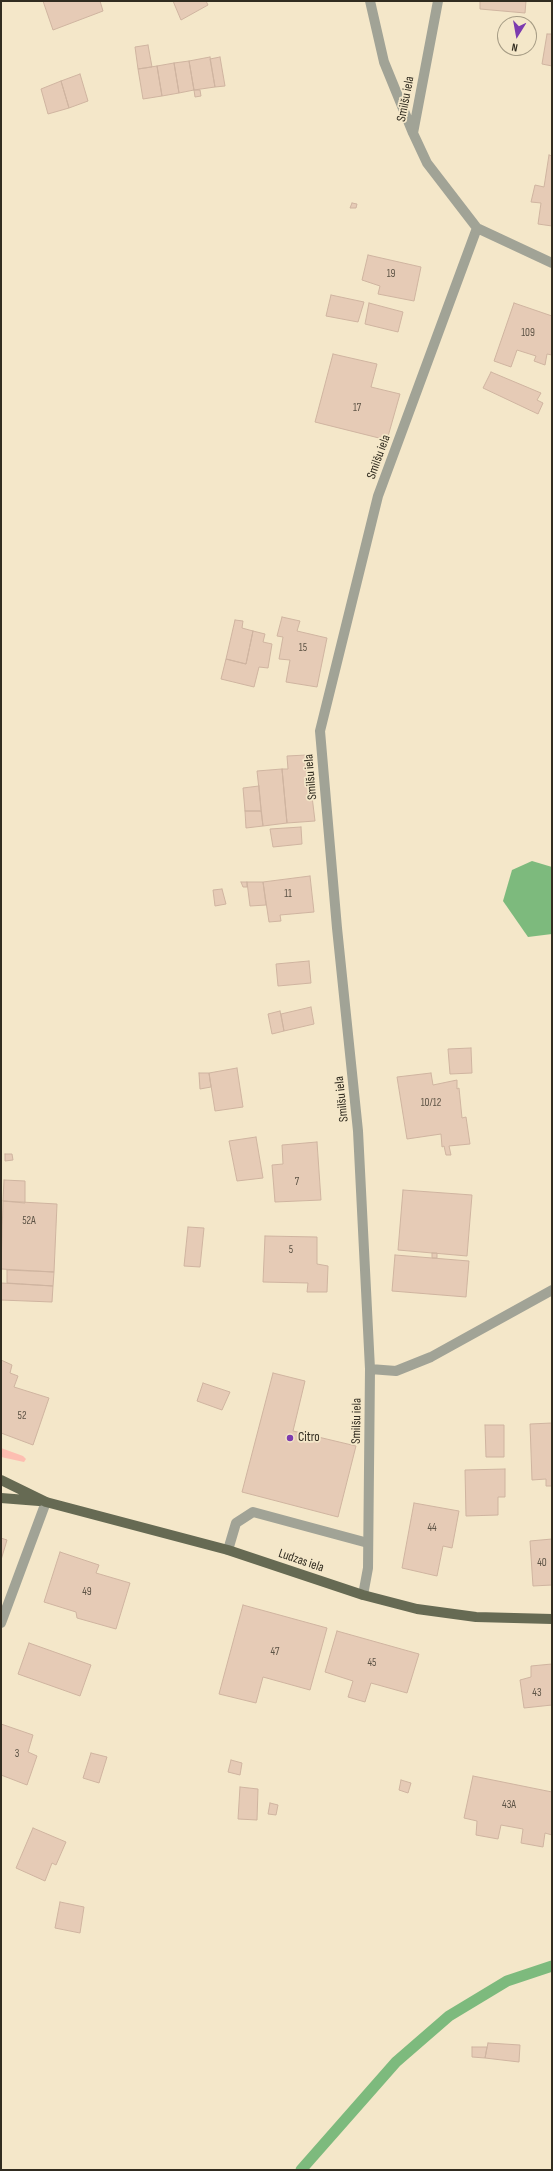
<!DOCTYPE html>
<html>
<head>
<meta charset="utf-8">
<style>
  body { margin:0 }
  #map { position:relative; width:553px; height:2171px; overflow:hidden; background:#f4e7c9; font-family:"Sofia Sans Condensed",sans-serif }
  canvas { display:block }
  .frame { position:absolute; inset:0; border:2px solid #312c20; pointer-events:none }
  .north { position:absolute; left:497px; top:16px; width:40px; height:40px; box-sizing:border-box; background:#f4e7c9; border:1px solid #a69c85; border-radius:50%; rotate:191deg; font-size:11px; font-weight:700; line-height:16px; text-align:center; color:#312c20 }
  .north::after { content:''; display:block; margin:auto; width:14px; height:18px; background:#7d3baf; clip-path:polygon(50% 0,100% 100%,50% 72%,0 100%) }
</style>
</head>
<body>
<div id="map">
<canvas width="553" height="2171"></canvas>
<div class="frame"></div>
<div class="north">N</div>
</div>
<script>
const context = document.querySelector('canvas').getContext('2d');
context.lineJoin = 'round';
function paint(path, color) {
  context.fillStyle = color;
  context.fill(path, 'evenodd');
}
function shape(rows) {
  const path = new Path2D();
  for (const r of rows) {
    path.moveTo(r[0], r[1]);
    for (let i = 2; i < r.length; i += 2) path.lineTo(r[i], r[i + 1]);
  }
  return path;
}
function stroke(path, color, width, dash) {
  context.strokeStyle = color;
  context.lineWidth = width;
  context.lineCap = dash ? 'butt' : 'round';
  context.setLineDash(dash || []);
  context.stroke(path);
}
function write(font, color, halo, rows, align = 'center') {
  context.font = font + ' "Sofia Sans Condensed",sans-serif';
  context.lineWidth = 3.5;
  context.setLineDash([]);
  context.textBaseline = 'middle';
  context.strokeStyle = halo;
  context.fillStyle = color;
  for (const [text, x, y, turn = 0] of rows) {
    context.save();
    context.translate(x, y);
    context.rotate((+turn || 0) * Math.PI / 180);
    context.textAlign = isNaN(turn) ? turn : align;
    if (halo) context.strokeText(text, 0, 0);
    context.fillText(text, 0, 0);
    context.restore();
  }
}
paint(shape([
  [1,1448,23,1456,26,1459,24,1462,1,1457]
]), '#fdbeb1');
paint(shape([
  [532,861,552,867,552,934,528,937,503,901,512,870]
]), '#7dba7d');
stroke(shape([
  [301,2170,396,2062,449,2016,507,1981,552,1966]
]), '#7dba7d', 11);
const building = shape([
  [43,1,100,1,103,11,53,30,43,1],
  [173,1,206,1,208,5,181,20,173,1],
  [480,1,526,1,525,13,480,9,480,1],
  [547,34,552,34,552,66,542,64,547,34],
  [148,45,152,67,138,69,135,47,148,45],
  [210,57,215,87,194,90,189,61,210,57],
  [220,57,225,86,215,87,210,59,220,57],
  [189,61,194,90,179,93,174,63,189,61],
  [174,63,179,93,162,96,157,66,174,63],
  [157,66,162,96,143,99,138,69,157,66],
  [80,74,88,101,69,108,61,81,80,74],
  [61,81,69,108,48,114,41,89,61,81],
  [194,90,200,90,201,96,195,97,194,90],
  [549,155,552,156,552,226,538,224,541,203,531,202,535,185,544,187,549,155],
  [352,203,357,204,356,208,350,208,352,203],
  [368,255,421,267,414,301,378,294,380,286,362,280,368,255],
  [331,295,364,302,358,322,326,316,331,295],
  [369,303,403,312,398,332,365,324,369,303],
  [514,303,552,316,552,355,547,354,545,365,534,361,536,356,517,350,511,367,494,361,514,303],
  [333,354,377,364,371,387,400,394,387,440,315,422,333,354],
  [491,372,541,393,537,400,543,403,538,414,483,388,491,372],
  [282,617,300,621,297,631,327,638,317,687,286,682,290,660,279,659,283,637,277,636,282,617],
  [235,620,243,621,242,628,253,631,246,664,226,659,235,620],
  [253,631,265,634,263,642,272,644,268,668,259,667,254,687,221,679,226,659,246,664,253,631],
  [307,755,315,821,287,823,282,769,288,769,287,756,307,755],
  [282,769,287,823,263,826,257,771,282,769],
  [259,786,261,811,245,811,243,788,259,786],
  [245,811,261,811,263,826,246,828,245,811],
  [301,827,302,844,273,847,270,829,301,827],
  [310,876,314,912,280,915,281,921,269,922,263,882,310,876],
  [241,882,247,882,247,887,243,887,241,882],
  [247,882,263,882,266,905,250,906,247,882],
  [222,889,226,904,215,906,213,890,222,889],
  [309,961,311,983,278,986,276,964,309,961],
  [311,1007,314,1024,284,1031,281,1014,311,1007],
  [280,1011,284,1031,272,1034,268,1014,280,1011],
  [471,1048,472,1073,450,1074,448,1049,471,1048],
  [237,1068,243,1107,215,1111,209,1073,237,1068],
  [199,1073,209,1073,211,1087,200,1089,199,1073],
  [431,1073,433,1085,457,1080,457,1089,459,1088,462,1118,466,1117,470,1144,449,1146,451,1155,446,1155,444,1146,442,1147,441,1134,407,1139,397,1077,431,1073],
  [256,1137,263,1178,237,1181,229,1141,256,1137],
  [317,1142,321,1200,275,1202,272,1165,283,1164,282,1145,317,1142],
  [5,1154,12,1154,13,1160,5,1161,5,1154],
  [4,1180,25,1181,25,1203,3,1201,4,1180],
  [403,1190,472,1195,467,1256,398,1250,403,1190],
  [3,1201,57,1204,54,1272,1,1269,3,1201],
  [188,1227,204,1228,200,1267,184,1266,188,1227],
  [265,1236,317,1237,317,1264,328,1266,327,1292,307,1292,308,1283,263,1282,265,1236],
  [432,1253,437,1253,437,1258,432,1258,432,1253],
  [395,1255,469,1261,466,1297,392,1291,395,1255],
  [7,1270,54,1272,53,1286,7,1283,7,1270],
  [1,1283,53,1286,52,1302,1,1300,1,1283],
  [1,1360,12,1365,10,1373,18,1376,14,1387,49,1398,33,1445,1,1433,1,1360],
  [273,1373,305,1381,293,1431,356,1446,338,1517,242,1492,273,1373],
  [203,1383,230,1392,222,1410,197,1401,203,1383],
  [552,1423,552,1486,546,1486,546,1479,532,1480,530,1424,552,1423],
  [485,1425,504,1425,504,1457,486,1457,485,1425],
  [505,1469,505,1497,498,1497,498,1515,466,1516,465,1470,505,1469],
  [414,1503,459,1511,452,1548,443,1546,437,1576,402,1568,414,1503],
  [1,1538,7,1540,1,1560,1,1538],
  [552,1539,552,1585,533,1586,530,1541,552,1539],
  [60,1552,99,1565,96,1573,130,1583,116,1629,77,1618,76,1612,44,1602,60,1552],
  [243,1605,327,1628,310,1690,263,1677,256,1703,219,1694,243,1605],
  [337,1631,419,1654,407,1693,371,1683,365,1702,348,1697,353,1681,325,1672,337,1631],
  [29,1643,91,1665,80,1696,18,1674,29,1643],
  [552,1664,552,1705,524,1708,520,1680,531,1677,531,1666,552,1664],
  [1,1724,33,1735,28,1752,37,1756,27,1785,1,1775,1,1724],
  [91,1753,107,1757,99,1783,83,1778,91,1753],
  [231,1760,242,1763,240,1775,228,1772,231,1760],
  [473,1776,552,1792,552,1835,545,1833,543,1847,521,1843,523,1829,501,1825,498,1839,476,1835,477,1821,464,1818,473,1776],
  [401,1780,411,1783,408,1793,399,1790,401,1780],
  [240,1787,258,1789,257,1820,238,1819,240,1787],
  [270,1803,278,1805,276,1815,268,1814,270,1803],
  [33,1828,66,1842,56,1865,52,1863,45,1881,16,1868,33,1828],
  [60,1902,84,1907,80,1933,55,1928,60,1902],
  [488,2043,520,2045,519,2062,485,2058,488,2043],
  [472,2047,487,2047,485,2058,472,2057,472,2047]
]);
paint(building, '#e6cbb6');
stroke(building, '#cfb4a0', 1);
stroke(shape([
  [228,1550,236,1523,253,1512,368,1543]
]), '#a1a396', 10);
stroke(shape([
  [370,1,384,62,413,133],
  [477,228,552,263],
  [370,1369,396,1371,431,1357,552,1290],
  [363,1595,368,1568,370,1369,358,1131,337,928,320,731,378,496,477,228,427,163,413,133,438,1],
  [1,1623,46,1502]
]), '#a1a396', 10);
stroke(shape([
  [1,1480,46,1502,228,1550,363,1595,417,1609,476,1617,552,1619],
  [1,1498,39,1501]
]), '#666a53', 10);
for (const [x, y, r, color] of [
  [290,1438,4,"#7d3baf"]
]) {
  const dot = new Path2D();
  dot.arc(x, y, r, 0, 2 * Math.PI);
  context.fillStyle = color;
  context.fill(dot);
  stroke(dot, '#f4e7c9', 1.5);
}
write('11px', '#5e5446', null, [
  ["19",391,274],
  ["109",528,333],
  ["17",357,408],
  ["15",303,648],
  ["11",288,894],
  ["10/12",431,1103],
  ["7",297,1182],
  ["52A",29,1221],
  ["5",291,1250],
  ["52",22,1416],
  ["44",432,1528],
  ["40",542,1563],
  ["49",87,1592],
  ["47",275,1652],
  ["45",372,1663],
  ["43",537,1693],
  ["3",17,1754],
  ["43A",509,1805]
]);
write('13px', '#312c20', '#f4e7c9', [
  ["Smilšu iela",406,99,-79],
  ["Smilšu iela",379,457,-70],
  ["Smilšu iela",311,777,-95],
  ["Smilšu iela",342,1099,-96],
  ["Smilšu iela",357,1421,-89],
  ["Ludzas iela",301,1561,19]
]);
write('13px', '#312c20', '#f4e7c9', [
  ["Citro",298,1438]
], 'left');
</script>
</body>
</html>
